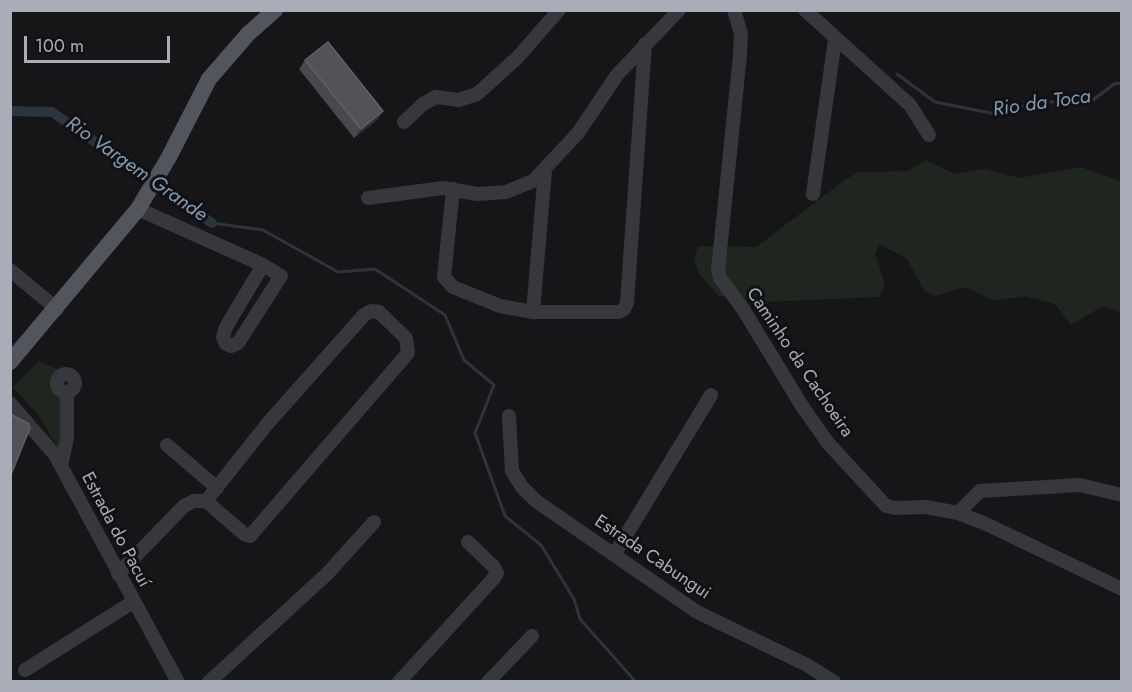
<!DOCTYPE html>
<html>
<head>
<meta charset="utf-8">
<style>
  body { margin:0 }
  #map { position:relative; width:1132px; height:692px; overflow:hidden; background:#161618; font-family:Jost,sans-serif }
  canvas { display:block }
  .frame { position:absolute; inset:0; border:12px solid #a8adb8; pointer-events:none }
  .scale { position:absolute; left:24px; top:36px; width:146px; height:27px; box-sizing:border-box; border:3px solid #a8adb8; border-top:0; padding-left:8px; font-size:18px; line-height:21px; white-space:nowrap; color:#a8adb8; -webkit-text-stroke:4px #111113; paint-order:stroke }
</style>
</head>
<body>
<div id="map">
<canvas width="1132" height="692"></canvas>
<div class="frame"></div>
<div class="scale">100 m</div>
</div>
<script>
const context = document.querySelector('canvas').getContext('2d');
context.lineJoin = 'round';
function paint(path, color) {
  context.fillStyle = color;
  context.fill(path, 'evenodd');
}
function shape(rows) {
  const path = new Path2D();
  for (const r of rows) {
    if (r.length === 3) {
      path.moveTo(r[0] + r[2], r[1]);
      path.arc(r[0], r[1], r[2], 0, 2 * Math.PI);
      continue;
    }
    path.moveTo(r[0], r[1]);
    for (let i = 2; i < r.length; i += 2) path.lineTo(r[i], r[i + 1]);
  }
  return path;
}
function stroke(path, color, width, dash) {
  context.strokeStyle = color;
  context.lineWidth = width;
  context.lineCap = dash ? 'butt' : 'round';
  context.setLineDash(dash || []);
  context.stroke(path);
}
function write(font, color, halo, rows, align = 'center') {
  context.font = font + ' Jost,sans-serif';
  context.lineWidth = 6;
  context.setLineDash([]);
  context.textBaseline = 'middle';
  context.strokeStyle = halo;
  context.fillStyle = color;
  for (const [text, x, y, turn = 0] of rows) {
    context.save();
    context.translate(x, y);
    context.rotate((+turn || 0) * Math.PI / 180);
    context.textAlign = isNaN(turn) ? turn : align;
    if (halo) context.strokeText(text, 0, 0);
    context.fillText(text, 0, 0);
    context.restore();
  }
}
paint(shape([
  [926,160,955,174,985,169,1019,178,1080,167,1121,181,1121,312,1103,306,1071,325,1055,304,1025,296,994,301,966,287,934,296,924,290,907,259,880,244,875,253,885,284,879,297,766,302,719,296,699,274,694,259,698,246,756,247,846,179,859,172,907,171],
  [39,361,62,371,54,383,62,396,63,420,59,450,39,416,13,387]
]), '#1e261f');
stroke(shape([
  [897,74,935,102,995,114,1032,103,1093,100,1114,84,1122,83],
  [212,223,263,230,338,272,375,269,445,315,464,360,494,385,475,433,505,516,541,545,574,599,580,619,636,682]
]), '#2c353c', 3);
stroke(shape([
  [10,111,52,112,212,223]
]), '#2c353c', 10);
stroke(shape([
  [734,10,741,34,740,55,718,270,720,278,743,309,802,406,828,443,886,506,895,508,926,507,958,513,986,524,1122,589],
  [805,10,910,105,929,135],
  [404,122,423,104,436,97,459,100,477,94,518,57,559,10],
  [453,189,444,277,453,287,500,306,533,312,619,312,624,309,627,303,645,44],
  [813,194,835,40],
  [368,198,443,188,477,194,506,192,533,181,578,133,617,75,679,10],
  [138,209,263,265,281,276,238,343,231,346,226,344,223,337,226,327,263,265],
  [10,270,57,309],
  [533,312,545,171],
  [66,383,9],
  [10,403,55,455,178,682],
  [509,416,512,471,522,487,536,501,697,612,807,665,834,682],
  [167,445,217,488],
  [61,466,67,438,67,392],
  [958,513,980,491,1080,485,1122,495],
  [614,555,711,395],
  [118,574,184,506,194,501,206,501,244,534,250,536,408,353,406,338,379,312,371,311,364,315,268,423,206,501],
  [25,670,133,602],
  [209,682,327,574,374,522],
  [399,682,494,578,497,573,493,566,468,542],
  [488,682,532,636]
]), '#37383d', 14);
stroke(shape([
  [10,362,138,209,169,157,209,79,248,34,275,10]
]), '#53555c', 16);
paint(shape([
  [305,60,383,111,377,120,354,138,299,69]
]), '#47494d');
paint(shape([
  [383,111,377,120,354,138,361,129]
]), '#2f3033');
const building = shape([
  [328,42,383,111,361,129,305,60,328,42],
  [12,415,29,424,30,428,10,477,10,417,12,415]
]);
paint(building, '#525359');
stroke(building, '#5f6168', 1.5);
write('18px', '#a8adb8', '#111113', [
  ["Caminho da Cachoeira",799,363,56],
  ["Estrada do Pacuí",115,530,62],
  ["Estrada Cabungui",652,558,34]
]);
write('italic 20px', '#7f9bb3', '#111113', [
  ["Rio da Toca",1042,104,-8],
  ["Rio Vargem Grande",136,170,35]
]);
</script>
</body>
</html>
